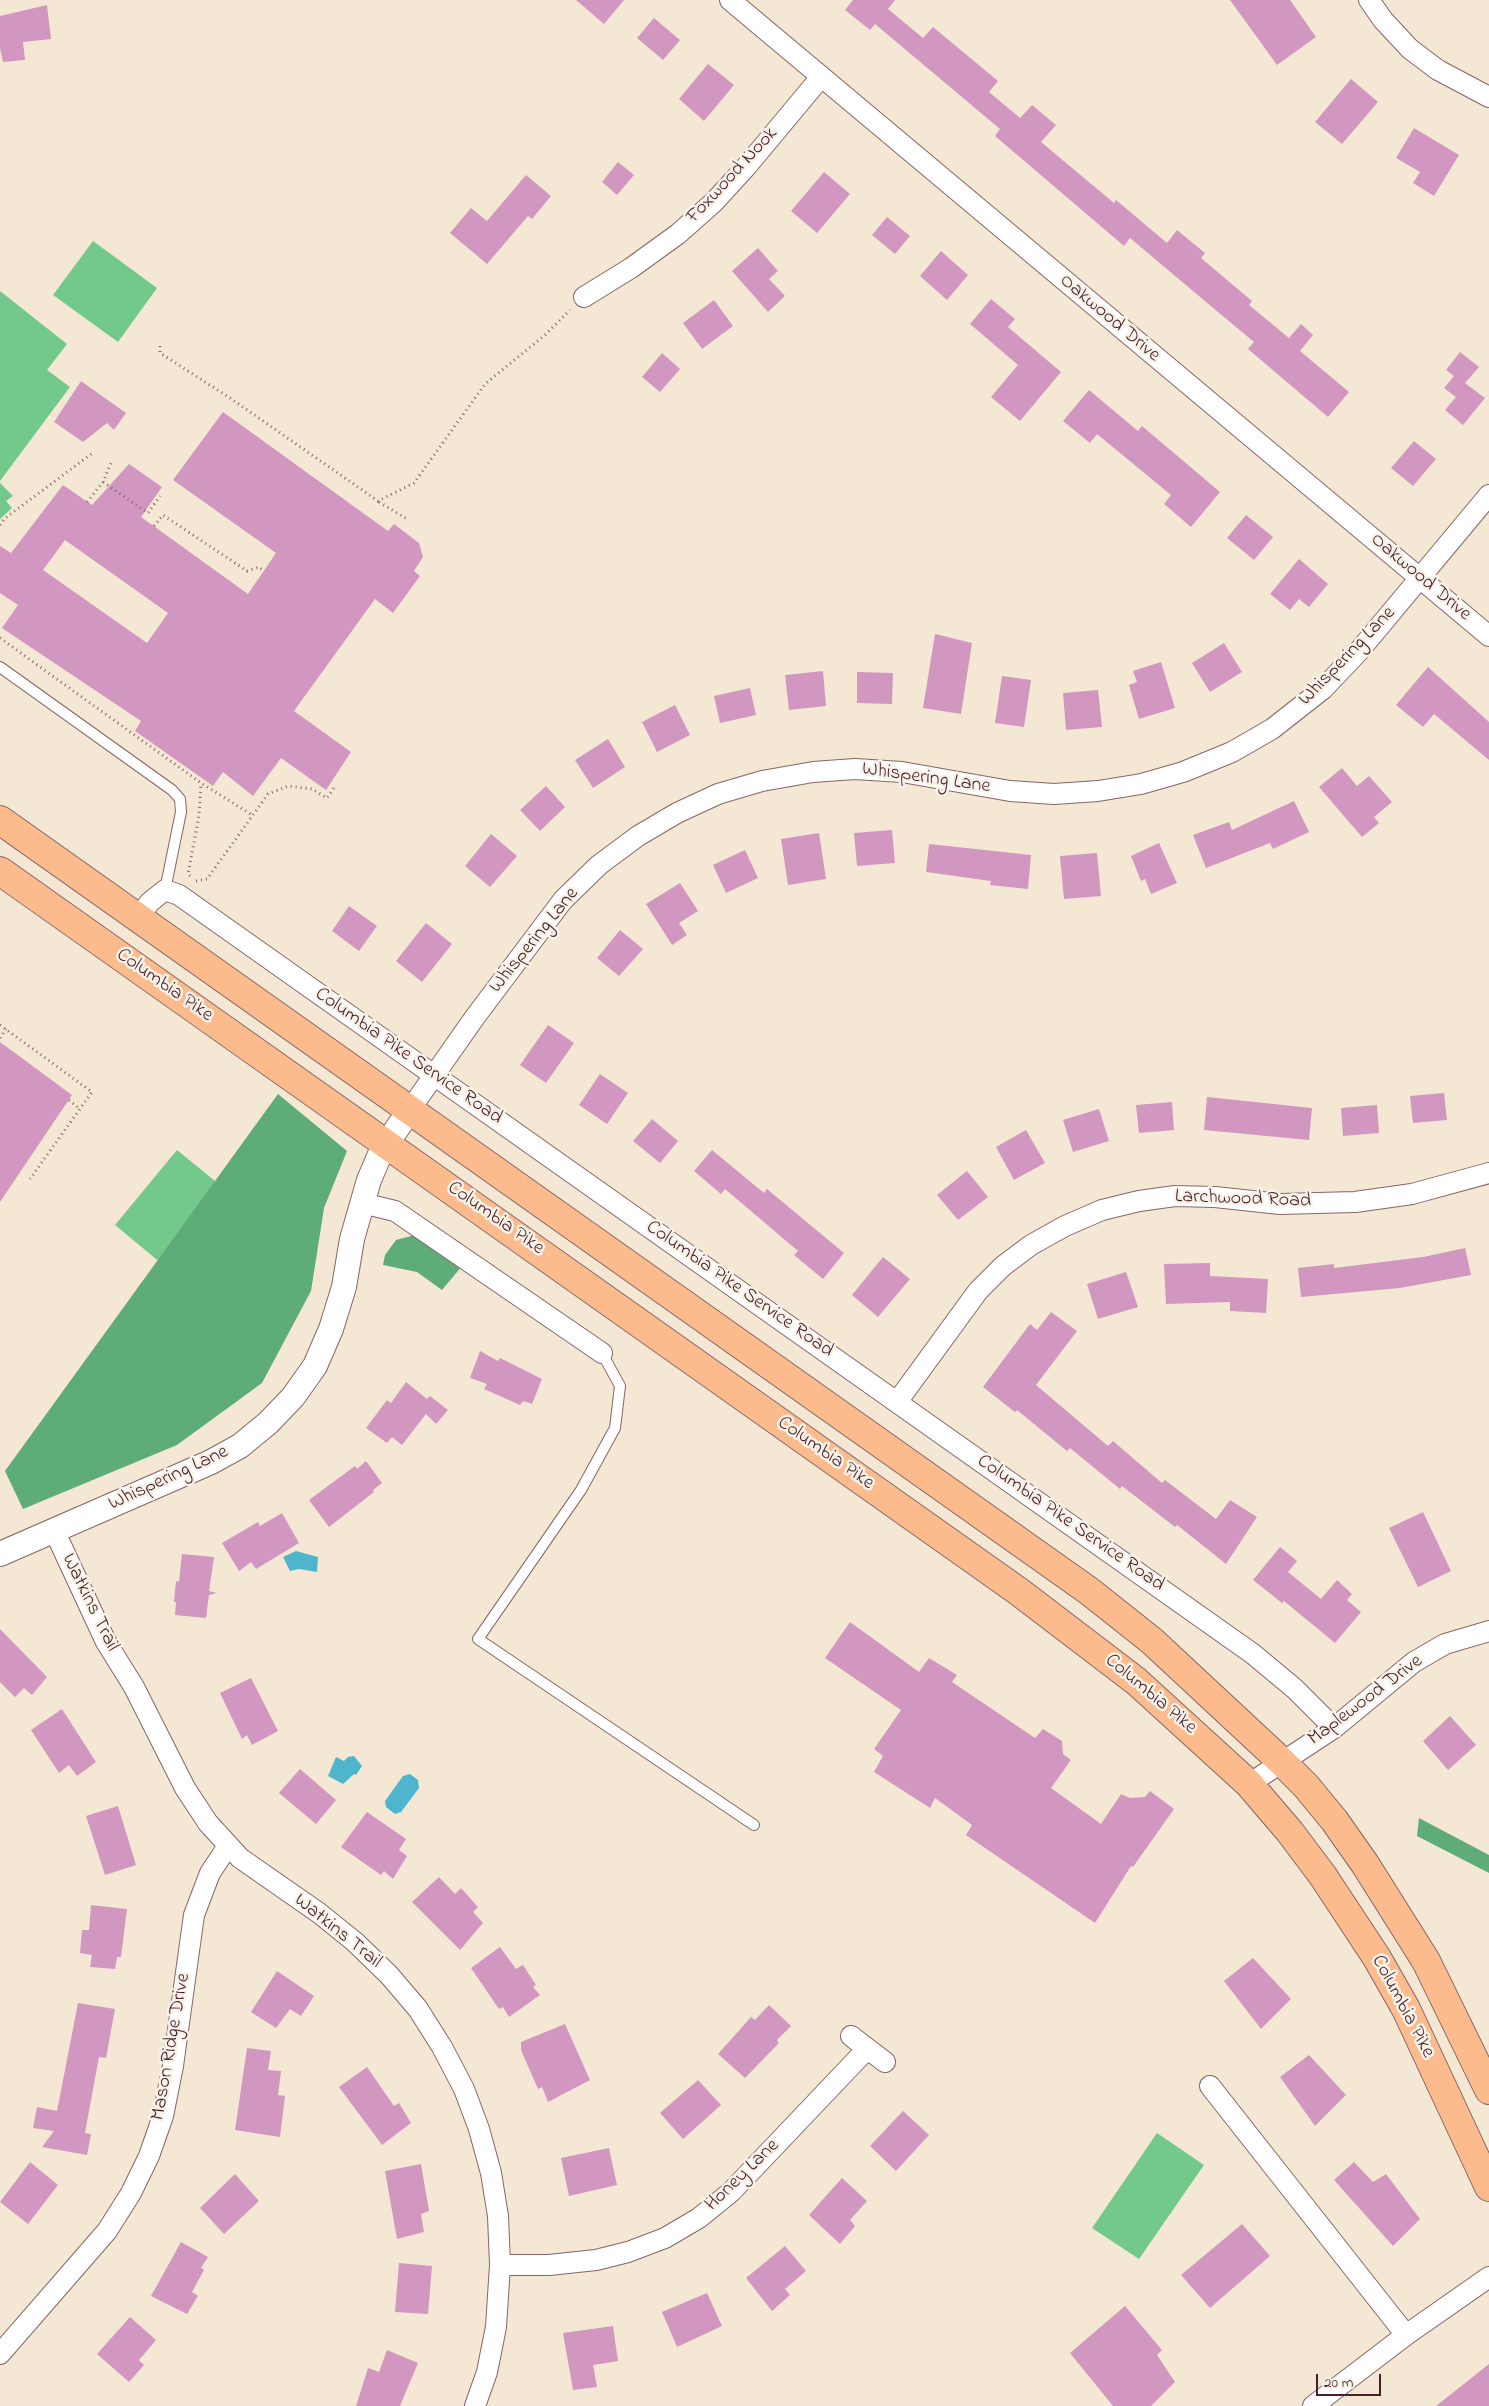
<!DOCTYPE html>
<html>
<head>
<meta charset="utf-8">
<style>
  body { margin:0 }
  #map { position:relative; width:1489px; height:2406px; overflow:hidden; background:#f4e8d4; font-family:"Indie Flower",sans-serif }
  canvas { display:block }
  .scale { position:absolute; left:1316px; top:2374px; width:65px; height:22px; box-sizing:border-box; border:2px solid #4a1f2b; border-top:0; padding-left:6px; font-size:15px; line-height:18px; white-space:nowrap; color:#4a1f2b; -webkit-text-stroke:4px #f7f3e8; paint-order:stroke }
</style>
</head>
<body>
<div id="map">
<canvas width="1489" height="2406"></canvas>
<div class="scale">20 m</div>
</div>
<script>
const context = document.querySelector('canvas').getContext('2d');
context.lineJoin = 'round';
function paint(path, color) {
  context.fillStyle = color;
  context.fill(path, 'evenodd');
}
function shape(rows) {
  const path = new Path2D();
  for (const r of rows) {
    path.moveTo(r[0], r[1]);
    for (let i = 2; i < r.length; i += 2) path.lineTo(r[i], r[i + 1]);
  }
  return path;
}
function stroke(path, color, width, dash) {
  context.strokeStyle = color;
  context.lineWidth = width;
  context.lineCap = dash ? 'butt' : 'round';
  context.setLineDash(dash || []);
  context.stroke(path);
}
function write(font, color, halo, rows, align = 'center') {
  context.font = font + ' "Indie Flower",sans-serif';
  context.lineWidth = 5;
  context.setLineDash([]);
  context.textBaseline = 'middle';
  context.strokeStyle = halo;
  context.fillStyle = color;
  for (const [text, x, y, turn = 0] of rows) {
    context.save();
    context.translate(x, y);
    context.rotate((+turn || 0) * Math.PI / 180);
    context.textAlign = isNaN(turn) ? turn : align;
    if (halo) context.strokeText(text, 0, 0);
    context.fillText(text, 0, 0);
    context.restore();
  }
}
paint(shape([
  [93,241,157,288,118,342,53,295],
  [0,291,67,344,47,370,70,387,0,481],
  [0,483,13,496,6,501,12,508,0,519],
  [177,1150,247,1207,185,1283,115,1225],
  [1157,2133,1204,2165,1139,2259,1092,2228]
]), '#73c88b');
paint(shape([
  [278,1094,347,1151,324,1208,311,1291,262,1383,177,1445,23,1509,5,1471],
  [415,1235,462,1266,442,1290,417,1272,383,1265,385,1255,396,1240],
  [1419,1818,1489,1855,1489,1873,1417,1836]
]), '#5eac77');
paint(shape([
  [296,1551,318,1557,317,1572,299,1569,290,1571,283,1557],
  [354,1756,362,1766,356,1775,354,1774,343,1784,328,1776,336,1757,344,1761,348,1757],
  [410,1774,418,1780,419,1788,401,1812,395,1814,386,1807,385,1801,403,1776]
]), '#4eb5cd');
paint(shape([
  [576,0,624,0,604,24],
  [853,0,895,0,888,9,923,38,933,27,998,81,989,92,1020,118,1032,105,1056,125,1041,142,1114,203,1116,200,1167,243,1177,230,1205,253,1201,258,1252,301,1249,305,1289,338,1301,324,1313,335,1300,351,1349,392,1328,417,1248,349,1254,342,1206,302,1130,238,1124,246,995,136,1000,129,875,24,870,30,845,10],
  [1230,0,1290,0,1316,37,1277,65],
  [47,5,51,39,23,42,25,60,3,62,0,48,0,16],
  [654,18,680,40,663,60,637,38],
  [708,64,734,85,704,121,679,99],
  [1351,79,1378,102,1342,144,1315,122],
  [1414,128,1459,155,1434,196,1413,183,1420,172,1396,158],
  [618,162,634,175,617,195,602,182],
  [824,172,850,194,817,233,791,211],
  [526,175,551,196,532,219,528,216,487,264,450,233,471,208,487,221],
  [887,217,910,236,895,254,872,235],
  [758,248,778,271,769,279,785,296,768,312,732,271],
  [941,251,968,275,947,300,920,276],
  [991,299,1015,319,1008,327,1061,372,1020,421,991,397,1018,365,970,324],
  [714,300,733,326,702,349,683,323],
  [1460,352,1479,367,1465,383,1485,398,1463,425,1445,410,1456,397,1444,388,1454,376,1446,370],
  [662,353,680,369,660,392,642,377],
  [81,381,126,413,114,430,107,423,83,442,54,422],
  [1089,390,1138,431,1142,426,1220,492,1191,527,1164,504,1171,495,1097,434,1090,443,1063,421],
  [223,412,388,531,394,524,419,543,423,557,414,571,420,576,393,613,375,599,294,711,351,752,326,790,281,758,253,796,223,772,213,786,135,731,141,721,2,628,18,605,0,593,0,546,11,553,63,485,92,505,129,464,162,487,141,517,248,594,276,553,173,480],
  [65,540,168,613,147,643,43,570],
  [1414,441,1436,459,1413,486,1391,468],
  [1246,515,1273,537,1254,560,1227,538],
  [1299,559,1328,584,1309,607,1299,599,1290,610,1270,594],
  [935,634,972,643,961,714,923,708],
  [1224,643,1242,672,1210,692,1192,663],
  [1161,662,1175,708,1139,719,1129,685,1137,682,1133,671],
  [1428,667,1489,722,1489,760,1434,714,1423,727,1396,705],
  [823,671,826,706,789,710,785,675],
  [857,672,893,673,892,704,857,703],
  [1002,676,1031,680,1024,727,995,723],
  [750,688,756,715,720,723,714,696],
  [1098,690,1102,727,1066,730,1063,693],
  [675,705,690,735,657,752,642,722],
  [608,739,625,767,593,788,575,760],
  [1342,768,1357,786,1369,776,1392,802,1374,817,1379,823,1362,837,1319,787],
  [546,786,565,807,540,831,520,810],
  [1294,801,1309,832,1273,849,1270,843,1206,868,1193,835,1229,822,1232,830],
  [892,830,895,863,857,866,854,833],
  [819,833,826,879,788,885,781,839],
  [491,834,517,856,490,887,465,866],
  [1159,843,1177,883,1151,894,1145,879,1141,881,1131,856],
  [929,844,1031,855,1028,889,990,885,991,881,926,872],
  [745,850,758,878,726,893,713,865],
  [1097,853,1101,896,1064,899,1060,856],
  [680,883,698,911,679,923,687,935,672,945,646,904],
  [349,906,377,926,359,951,332,931],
  [426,923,452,944,422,982,396,961],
  [620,930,643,949,619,976,597,958],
  [548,1025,574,1043,546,1083,520,1065],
  [0,1042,72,1095,0,1202],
  [600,1074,628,1093,607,1124,579,1105],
  [1444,1093,1447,1120,1413,1123,1410,1096],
  [1207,1097,1312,1108,1309,1140,1204,1130],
  [1172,1102,1174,1130,1139,1133,1136,1105],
  [1377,1105,1379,1133,1343,1136,1341,1108],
  [1099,1109,1109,1141,1073,1152,1063,1120],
  [652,1119,678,1141,660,1163,633,1141],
  [1026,1130,1045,1163,1014,1180,996,1147],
  [712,1150,764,1193,767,1189,844,1253,823,1279,794,1255,798,1251,725,1189,721,1194,694,1171],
  [967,1171,988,1197,958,1220,937,1195],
  [1465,1248,1471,1275,1400,1288,1301,1297,1298,1268,1334,1264,1334,1268,1423,1257],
  [883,1257,910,1279,878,1317,852,1295],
  [1210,1263,1210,1276,1268,1279,1266,1313,1230,1311,1230,1302,1166,1304,1164,1264],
  [1126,1272,1138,1307,1098,1319,1087,1284],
  [1051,1312,1077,1331,1036,1385,1108,1446,1113,1441,1162,1483,1165,1480,1216,1519,1230,1500,1257,1517,1226,1564,1177,1525,1175,1527,1122,1486,1120,1489,1070,1448,1067,1451,1017,1410,1015,1412,983,1387,1030,1324,1037,1330],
  [480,1351,498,1361,500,1358,542,1379,532,1404,523,1401,520,1405,484,1389,487,1384,470,1378],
  [406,1382,427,1399,430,1396,448,1410,436,1424,426,1414,402,1445,392,1437,387,1443,366,1428,387,1400,391,1403],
  [366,1461,382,1483,373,1490,374,1492,329,1527,309,1500,355,1466,357,1469],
  [1423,1512,1451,1571,1418,1587,1389,1528],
  [282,1513,299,1543,256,1569,251,1562,239,1571,222,1543,258,1522,260,1526],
  [1280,1547,1297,1561,1288,1572,1321,1599,1337,1580,1352,1594,1347,1600,1361,1612,1335,1643,1284,1601,1282,1603,1253,1580],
  [182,1554,214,1557,209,1591,217,1593,209,1595,206,1618,175,1615,176,1602,174,1602,176,1581,179,1582],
  [850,1622,919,1672,929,1658,957,1675,952,1682,1035,1738,1043,1729,1062,1741,1063,1754,1071,1760,1051,1788,1101,1824,1121,1794,1130,1798,1145,1797,1150,1791,1174,1809,1133,1867,1131,1866,1095,1923,966,1835,972,1825,935,1798,930,1808,874,1772,883,1756,874,1749,901,1710,825,1658],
  [0,1629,47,1677,32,1695,24,1688,15,1697,0,1682],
  [251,1678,278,1731,252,1745,247,1735,242,1739,220,1693],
  [62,1709,96,1762,77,1776,69,1765,59,1773,31,1730],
  [1450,1716,1476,1745,1448,1770,1423,1741],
  [300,1769,336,1800,316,1824,279,1793],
  [118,1806,136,1865,105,1875,86,1816],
  [367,1812,406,1839,399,1850,407,1856,393,1879,384,1871,381,1875,341,1847],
  [439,1877,455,1894,461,1888,478,1907,473,1912,483,1923,460,1950,412,1902],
  [91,1905,127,1909,121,1957,117,1957,115,1969,90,1967,92,1955,80,1953,82,1930,89,1930],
  [500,1947,516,1969,523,1965,536,1985,533,1987,540,1995,509,2017,503,2007,499,2009,471,1968],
  [1253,1958,1291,1999,1261,2029,1224,1981],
  [277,1971,314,1996,301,2016,290,2009,276,2028,251,2012],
  [78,2003,115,2009,106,2058,99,2057,85,2133,91,2134,87,2155,42,2147,54,2131,33,2128,37,2107,57,2111],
  [769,2005,791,2026,777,2040,779,2043,745,2078,718,2054,751,2017,755,2020],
  [565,2024,590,2080,548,2102,542,2087,538,2089,521,2050,521,2042],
  [247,2048,271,2051,268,2070,281,2071,278,2095,285,2096,280,2137,235,2130],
  [1309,2055,1346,2095,1315,2126,1280,2077],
  [367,2067,394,2106,399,2103,411,2123,382,2145,339,2087],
  [698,2080,721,2105,683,2139,660,2113],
  [903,2111,929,2135,896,2171,870,2146],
  [609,2148,617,2185,569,2196,561,2158],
  [30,2162,58,2185,28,2224,0,2202],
  [1354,2162,1373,2182,1386,2174,1420,2219,1393,2246,1334,2180],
  [421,2164,429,2211,421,2214,424,2232,397,2239,385,2171],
  [235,2174,259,2201,224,2234,200,2208],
  [842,2178,867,2201,850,2220,855,2226,840,2244,809,2215],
  [1242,2224,1270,2256,1210,2308,1181,2275],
  [181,2242,208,2257,201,2268,204,2270,192,2292,198,2296,187,2314,151,2296],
  [785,2246,806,2271,785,2289,790,2295,772,2311,746,2278],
  [399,2263,432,2266,428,2314,395,2312],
  [707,2293,722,2326,677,2347,662,2312],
  [1125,2306,1162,2350,1157,2355,1175,2382,1151,2406,1113,2406,1070,2353],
  [130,2317,156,2340,139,2360,144,2365,129,2382,97,2354],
  [613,2326,618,2361,593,2365,597,2387,573,2390,563,2333],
  [387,2350,418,2363,400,2406,356,2406,368,2368,379,2372],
  [1489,2364,1489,2406,1436,2406]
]), '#d297c0');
const service = shape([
  [0,667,172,790,180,799,181,812,165,890],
  [602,1353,620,1386,615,1428,581,1490,478,1639,754,1825]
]);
const minor = shape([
  [730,0,1489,636],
  [1369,0,1383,20,1410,49,1438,70,1489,97],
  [584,297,631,268,678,234,714,202,746,167,821,77],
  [138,917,150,902,165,890,179,895,1253,1654,1295,1689,1334,1728],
  [409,1111,475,1017,563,900,599,865,638,836,677,813,718,794,762,781,813,772,855,769,902,772,1010,791,1054,794,1098,791,1141,784,1183,772,1232,752,1272,729,1323,689,1359,651,1489,495],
  [362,1203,395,1211,602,1353],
  [897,1402,978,1291,1003,1266,1031,1245,1065,1226,1102,1210,1139,1201,1175,1196,1215,1197,1280,1204,1355,1202,1412,1194,1489,1173],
  [54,1530,106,1642,134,1687,185,1788,208,1823,240,1858,319,1913,355,1942,389,1975,418,2009,442,2047,464,2089,479,2129,491,2173,498,2216,500,2265,496,2327,487,2372,475,2406],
  [1249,1784,1334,1728,1414,1662,1445,1644,1489,1631],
  [851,2036,885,2062],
  [1210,2086,1406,2335],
  [500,2265,549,2265,596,2260,628,2252,665,2238,699,2218,731,2192,867,2049],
  [0,2354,107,2231,131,2193,149,2156,163,2116,173,2066,194,1915,210,1873,228,1846],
  [1313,2406,1406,2335,1489,2277]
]);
const tertiary = shape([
  [0,1554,211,1462,240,1446,268,1423,293,1397,315,1366,331,1329,344,1287,352,1239,369,1180,381,1152,409,1111]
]);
const primary = shape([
  [0,820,1089,1591,1152,1641,1282,1762,1306,1786,1334,1820,1365,1864,1426,1961,1489,2090],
  [0,871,1018,1591,1136,1681,1249,1784,1290,1832,1323,1876,1377,1958,1406,2009,1489,2187]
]);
stroke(service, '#866566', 12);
stroke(minor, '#866566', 22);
stroke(tertiary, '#866566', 26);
stroke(primary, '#866566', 30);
stroke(shape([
  [160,346,160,353,230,398,378,501,414,483,485,384,545,335,570,310],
  [103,482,148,513,160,496],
  [87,502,103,482,111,463],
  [379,502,407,519],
  [0,525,4,519,94,452],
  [154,526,163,515,247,571,259,567,264,571],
  [0,638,201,783,252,815],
  [190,876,188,874,199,816,201,783],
  [196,881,207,879,268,794,288,786,312,789,327,798,336,785],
  [0,1025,92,1092,30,1179],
  [0,1038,6,1029],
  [69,1100,80,1109]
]), '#866566', 3, [1, 4]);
stroke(service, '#fff', 10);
stroke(minor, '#fff', 20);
stroke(tertiary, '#fff', 24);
stroke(primary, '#fbbb8d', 28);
write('20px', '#4a1f2b', '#f7f3e8', [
  ["Foxwood Nook",733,176,-47],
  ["Oakwood Drive",1109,319,40],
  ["Oakwood Drive",1420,578,40],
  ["Whispering Lane",1348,657,-46],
  ["Whispering Lane",926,779,8],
  ["Whispering Lane",535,941,-51],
  ["Columbia Pike",164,986,35],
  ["Columbia Pike Service Road",408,1057,35],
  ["Larchwood Road",1243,1200,2],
  ["Columbia Pike",495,1219,35],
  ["Columbia Pike Service Road",739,1290,35],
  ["Columbia Pike",825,1454,35],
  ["Whispering Lane",169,1479,-25],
  ["Columbia Pike Service Road",1070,1524,35],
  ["Watkins Trail",89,1603,64],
  ["Columbia Pike",1150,1695,40],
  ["Maplewood Drive",1366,1701,-37],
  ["Watkins Trail",337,1932,39],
  ["Columbia Pike",1402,2007,62],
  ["Mason Ridge Drive",172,2047,-80],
  ["Honey Lane",743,2176,-44]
]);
</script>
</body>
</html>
